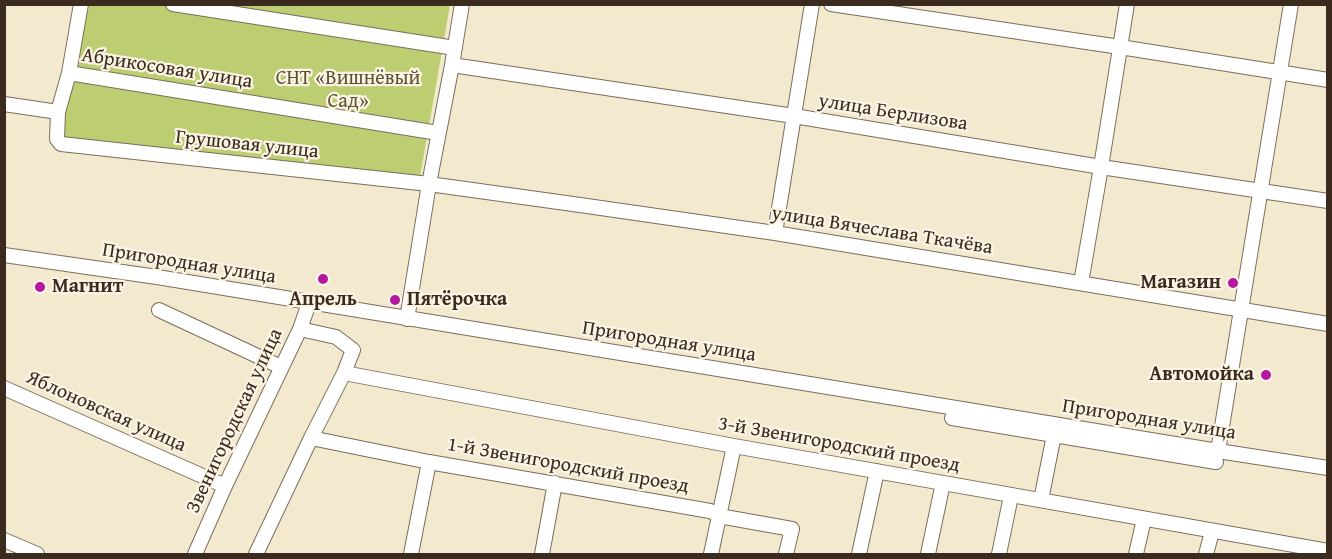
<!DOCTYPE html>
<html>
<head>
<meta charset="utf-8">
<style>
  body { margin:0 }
  #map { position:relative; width:1332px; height:559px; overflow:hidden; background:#f2e9ce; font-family:"Gentium Book Plus",serif }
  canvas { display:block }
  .frame { position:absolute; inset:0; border:6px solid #3b2a1e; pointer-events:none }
</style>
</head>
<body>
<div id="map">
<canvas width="1332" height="559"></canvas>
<div class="frame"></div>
</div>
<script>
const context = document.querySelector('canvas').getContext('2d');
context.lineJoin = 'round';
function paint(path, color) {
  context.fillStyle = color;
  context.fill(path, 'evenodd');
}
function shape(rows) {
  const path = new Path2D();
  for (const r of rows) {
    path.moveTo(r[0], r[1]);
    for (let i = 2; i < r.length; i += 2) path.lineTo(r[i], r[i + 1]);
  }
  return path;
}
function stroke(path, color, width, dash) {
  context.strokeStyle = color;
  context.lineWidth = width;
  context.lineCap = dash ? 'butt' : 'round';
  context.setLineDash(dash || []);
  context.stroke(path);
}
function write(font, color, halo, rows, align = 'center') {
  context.font = font + ' "Gentium Book Plus",serif';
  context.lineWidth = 4.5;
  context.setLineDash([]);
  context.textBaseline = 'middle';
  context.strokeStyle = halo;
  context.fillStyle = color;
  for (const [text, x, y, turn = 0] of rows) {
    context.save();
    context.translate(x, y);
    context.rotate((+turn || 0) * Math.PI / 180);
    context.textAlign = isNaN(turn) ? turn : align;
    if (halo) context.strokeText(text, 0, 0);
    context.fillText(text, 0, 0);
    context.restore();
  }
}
paint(shape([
  [81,5,450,5,419,183,61,144,58,112]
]), '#bcce71');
const minor = shape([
  [81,4,69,73,58,112,57,139,61,144,429,184,573,204,775,233,1328,324],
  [173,4,455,48],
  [831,4,1120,47,1328,80],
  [452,65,794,116,1101,167,1328,201],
  [69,73,438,133],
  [4,104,58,112],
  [775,233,812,4],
  [4,255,157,277,1218,451,1328,468],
  [1081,283,1101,167,1127,4],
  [159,310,281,367],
  [407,319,429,184,452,65,462,4],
  [344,373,734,446,1328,551],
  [4,388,225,486],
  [952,418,1216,462],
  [311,438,429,462,710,511,719,516,792,529,786,554],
  [1218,451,1291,4],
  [1041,500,1054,435],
  [4,540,37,554],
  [195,554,225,486,300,329,309,303],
  [256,554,311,438,344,373,353,350,336,337,300,329],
  [411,554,429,462],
  [542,554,555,483],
  [711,554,734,446],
  [859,554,877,471],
  [928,554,943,483],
  [999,554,1011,496],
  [1136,554,1144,519],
  [1206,554,1212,532]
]);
stroke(minor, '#7b6d5c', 16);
stroke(minor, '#fff', 14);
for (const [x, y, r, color] of [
  [323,279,6,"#b5179e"],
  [1233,283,6,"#b5179e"],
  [40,287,6,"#b5179e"],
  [395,300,6,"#b5179e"],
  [1266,375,6,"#b5179e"]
]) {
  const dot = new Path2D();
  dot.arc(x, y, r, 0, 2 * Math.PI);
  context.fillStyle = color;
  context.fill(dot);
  stroke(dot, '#fcf5e5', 2);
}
write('20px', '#3b2a1e', '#fcf5e5', [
  ["Абрикосовая улица",167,69,9],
  ["улица Берлизова",893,113,9],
  ["Грушовая улица",247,145,6],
  ["улица Вячеслава Ткачёва",882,231,9],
  ["Пригородная улица",189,264,9],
  ["Пригородная улица",669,342,9],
  ["Яблоновская улица",106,412,24],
  ["Пригородная улица",1149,420,9],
  ["Звенигородская улица",235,421,-65],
  ["3-й Звенигородский проезд",839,445,10],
  ["1-й Звенигородский проезд",568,466,10]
]);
write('20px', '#5b5333', '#fcf5e5', [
  ["СНТ «Вишнёвый",348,79],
  ["Cад»",348,102]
]);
write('bold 20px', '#3b2a1e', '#fcf5e5', [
  ["Магазин",1221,283],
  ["Магнит",52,287,"left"],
  ["Апрель",323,300,"center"],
  ["Пятёрочка",407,300,"left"],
  ["Автомойка",1254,375]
], 'right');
</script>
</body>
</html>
